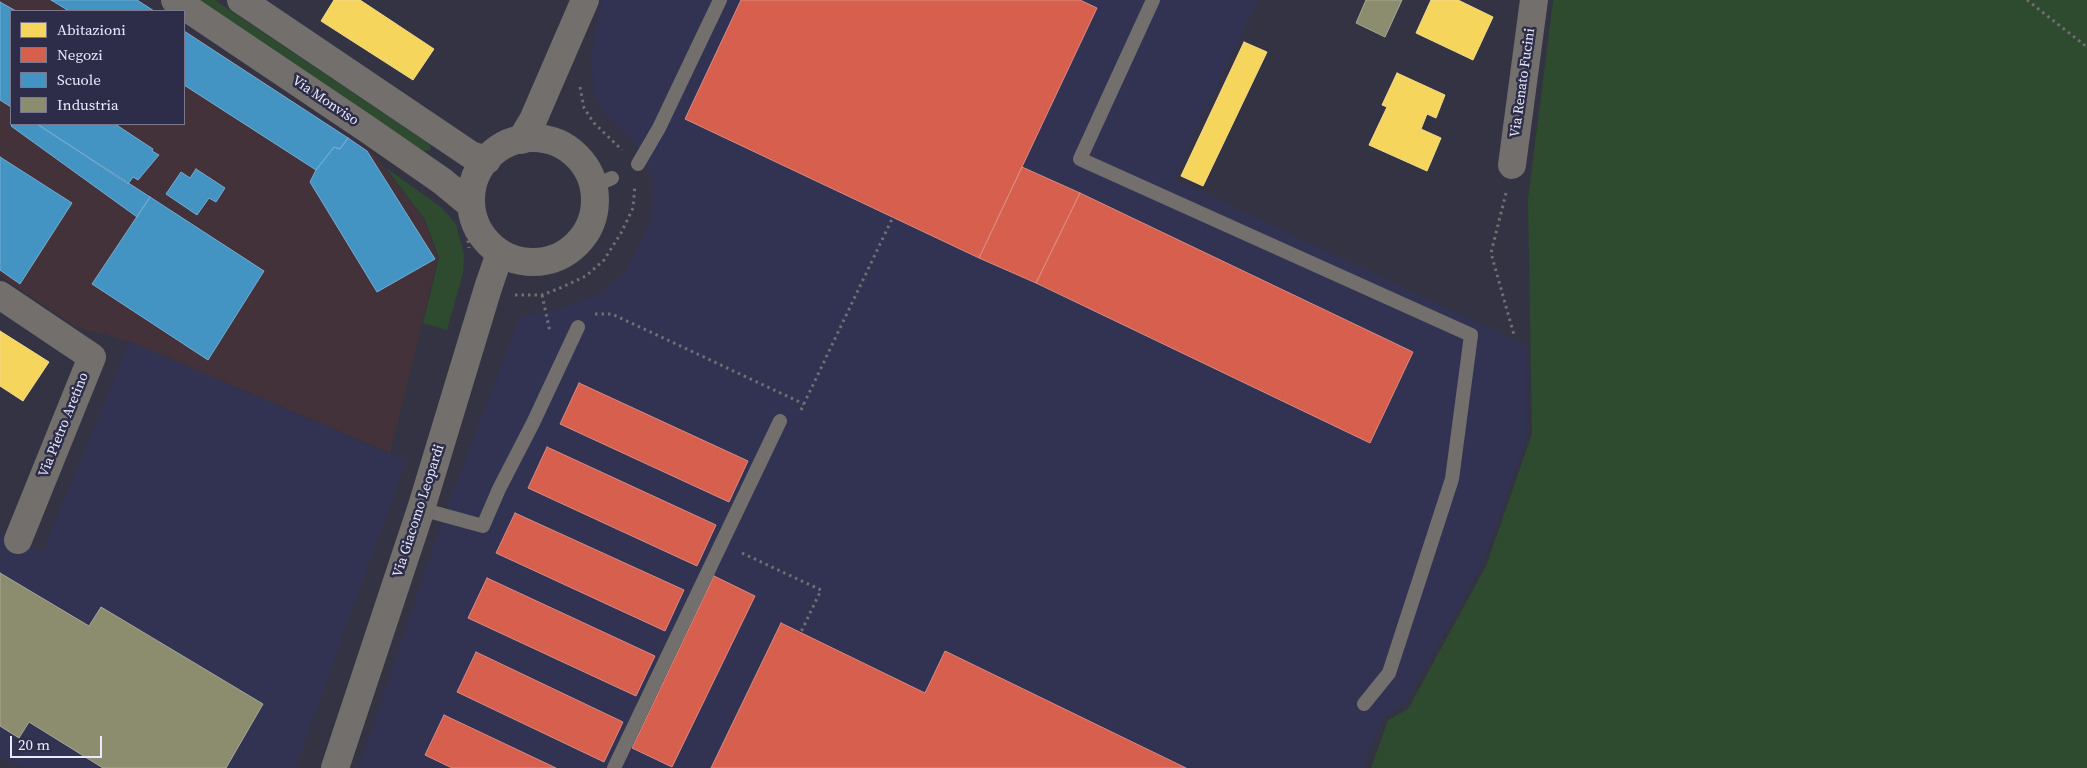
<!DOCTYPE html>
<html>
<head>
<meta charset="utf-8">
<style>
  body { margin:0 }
  #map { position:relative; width:2087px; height:768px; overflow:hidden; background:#333343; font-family:"Source Serif 4",serif }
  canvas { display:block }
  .legend { position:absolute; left:10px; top:10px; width:175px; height:115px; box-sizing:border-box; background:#2d2d49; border:1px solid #787991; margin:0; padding:6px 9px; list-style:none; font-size:15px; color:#e9eafd }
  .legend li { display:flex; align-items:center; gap:10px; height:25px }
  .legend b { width:25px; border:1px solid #787991 }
  .scale { position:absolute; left:10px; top:736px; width:92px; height:22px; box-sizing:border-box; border:2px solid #e9eafd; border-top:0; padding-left:6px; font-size:15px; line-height:18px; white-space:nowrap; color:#e9eafd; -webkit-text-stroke:4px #2d2d49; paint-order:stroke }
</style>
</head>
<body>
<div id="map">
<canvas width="2087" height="768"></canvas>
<ul class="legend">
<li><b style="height:14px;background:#f6d55c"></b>Abitazioni</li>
<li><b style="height:14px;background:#d6604d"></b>Negozi</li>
<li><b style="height:14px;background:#4393c3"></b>Scuole</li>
<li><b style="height:14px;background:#8c8c6e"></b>Industria</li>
</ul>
<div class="scale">20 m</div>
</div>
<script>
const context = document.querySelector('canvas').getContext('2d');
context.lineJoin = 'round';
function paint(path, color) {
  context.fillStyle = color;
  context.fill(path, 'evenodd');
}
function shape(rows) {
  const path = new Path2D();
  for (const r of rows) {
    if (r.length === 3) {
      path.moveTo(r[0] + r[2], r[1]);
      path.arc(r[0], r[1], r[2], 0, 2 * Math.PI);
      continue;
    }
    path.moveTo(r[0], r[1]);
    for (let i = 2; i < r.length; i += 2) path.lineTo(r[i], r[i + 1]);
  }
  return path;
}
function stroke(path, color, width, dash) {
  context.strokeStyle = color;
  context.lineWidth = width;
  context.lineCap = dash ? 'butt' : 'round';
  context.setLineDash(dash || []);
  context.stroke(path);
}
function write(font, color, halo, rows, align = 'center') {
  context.font = font + ' "Source Serif 4",serif';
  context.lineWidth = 5;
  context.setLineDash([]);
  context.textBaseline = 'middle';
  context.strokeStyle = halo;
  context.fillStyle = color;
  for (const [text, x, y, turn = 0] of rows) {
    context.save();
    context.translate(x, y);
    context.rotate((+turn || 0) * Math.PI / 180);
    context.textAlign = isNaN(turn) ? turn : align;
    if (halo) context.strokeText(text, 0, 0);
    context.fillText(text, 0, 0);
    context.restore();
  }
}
paint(shape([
  [601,0,1258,0,1174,179,1527,346,1528,434,1482,565,1407,700,1383,718,1362,768,359,768,444,515,520,318,559,309,600,294,626,272,652,218,654,182,632,140,601,109,594,93,591,56],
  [130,341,406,461,295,768,24,768,0,757,0,535,43,552]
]), '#323353');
paint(shape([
  [0,0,139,0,156,11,11,11,11,124,184,124,184,29,373,153,424,220,438,258,390,453,129,341,76,327,0,276]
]), '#433239');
paint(shape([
  [198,0,215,0,425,141,431,147,430,150,423,151],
  [1553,0,2087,0,2087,768,1371,768,1388,720,1408,709,1486,566,1532,434,1528,199],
  [385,167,441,207,456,224,464,255,463,273,447,330,423,323,439,258,425,220]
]), '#2e4a2f');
const homes = shape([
  [334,0,360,0,434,49,413,80,321,21,334,0],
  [1431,0,1458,0,1493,17,1473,60,1416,33,1431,0],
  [1244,42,1267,52,1203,186,1181,176,1244,42],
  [1397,73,1445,95,1436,118,1427,114,1421,129,1441,138,1427,171,1369,145,1387,107,1382,105,1397,73],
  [0,331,49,362,23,401,0,386,0,331]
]);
paint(homes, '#f6d55c');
stroke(homes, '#f2db8c', 1);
const shops = shape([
  [741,0,1080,0,1097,8,979,258,685,119,741,0],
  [1022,167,1080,193,1036,283,979,258,1022,167],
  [1080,193,1413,352,1370,443,1036,283,1080,193],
  [579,383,748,461,729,502,560,424,579,383],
  [547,447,716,525,697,566,528,488,547,447],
  [515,513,684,590,665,631,496,553,515,513],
  [714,576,755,596,672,767,632,748,714,576],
  [487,578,655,656,636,696,468,618,487,578],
  [781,623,925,693,945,651,1186,768,711,768,781,623],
  [476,652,623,722,604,762,457,692,476,652],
  [444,715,556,768,452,768,425,755,444,715]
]);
paint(shops, '#d6604d');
stroke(shops, '#dc8982', 1);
const schools = shape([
  [51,0,137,0,154,11,69,11,51,0],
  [0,2,16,11,11,11,11,107,0,100,0,2],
  [184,31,348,138,340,149,334,147,316,170,184,85,184,31],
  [13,124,37,124,150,197,137,217,11,126,13,124],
  [37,124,115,124,153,149,152,151,159,155,138,180,133,177,128,184,37,124],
  [348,138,367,151,435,259,377,292,310,182,316,170,334,147,340,149,348,138],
  [0,157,72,203,20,284,0,270,0,157],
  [196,169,225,188,216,202,209,198,197,215,166,194,181,172,190,178,196,169],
  [150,197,264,271,208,360,92,284,150,197]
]);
paint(schools, '#4393c3');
stroke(schools, '#75add4', 1);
const industry = shape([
  [1366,0,1402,0,1385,37,1356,23,1366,0],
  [0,573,89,626,101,607,263,704,226,768,103,768,29,722,19,738,0,726,0,573]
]);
paint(industry, '#8c8c6e');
stroke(industry, '#a8a899', 1);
stroke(shape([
  [2027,0,2087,47],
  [580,87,584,108,594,123,622,150],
  [1506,193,1491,253,1514,335],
  [467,234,469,248],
  [515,295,542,295,560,288,586,276,604,260,621,233,633,208,635,185],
  [542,295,550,332],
  [595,314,612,314,804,404],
  [801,410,892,219],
  [742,553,821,590,801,632]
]), '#716f72', 3, [2.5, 4]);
stroke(shape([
  [1153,0,1080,159,1471,335,1452,479,1389,673,1364,704],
  [638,164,659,128,720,0],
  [594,186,612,178],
  [421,509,483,526,499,489,533,423,578,327],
  [614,768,780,421]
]), '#736f6d', 14);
stroke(shape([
  [521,140,533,120,585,0],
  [1512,165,1534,0],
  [0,295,92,357,18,540]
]), '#736f6d', 28);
stroke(shape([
  [175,0,367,129,442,181,471,205],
  [241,0,471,155,487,160],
  [533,200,62],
  [335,768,421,509,488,288,500,253]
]), '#736f6d', 28);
write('14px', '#e9eafd', '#2d2d49', [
  ["Via Renato Fucini",1523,83,-82],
  ["Via Monviso",325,101,34],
  ["Via Pietro Aretino",64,425,-68],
  ["Via Giacomo Leopardi",419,511,-72]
]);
</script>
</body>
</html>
